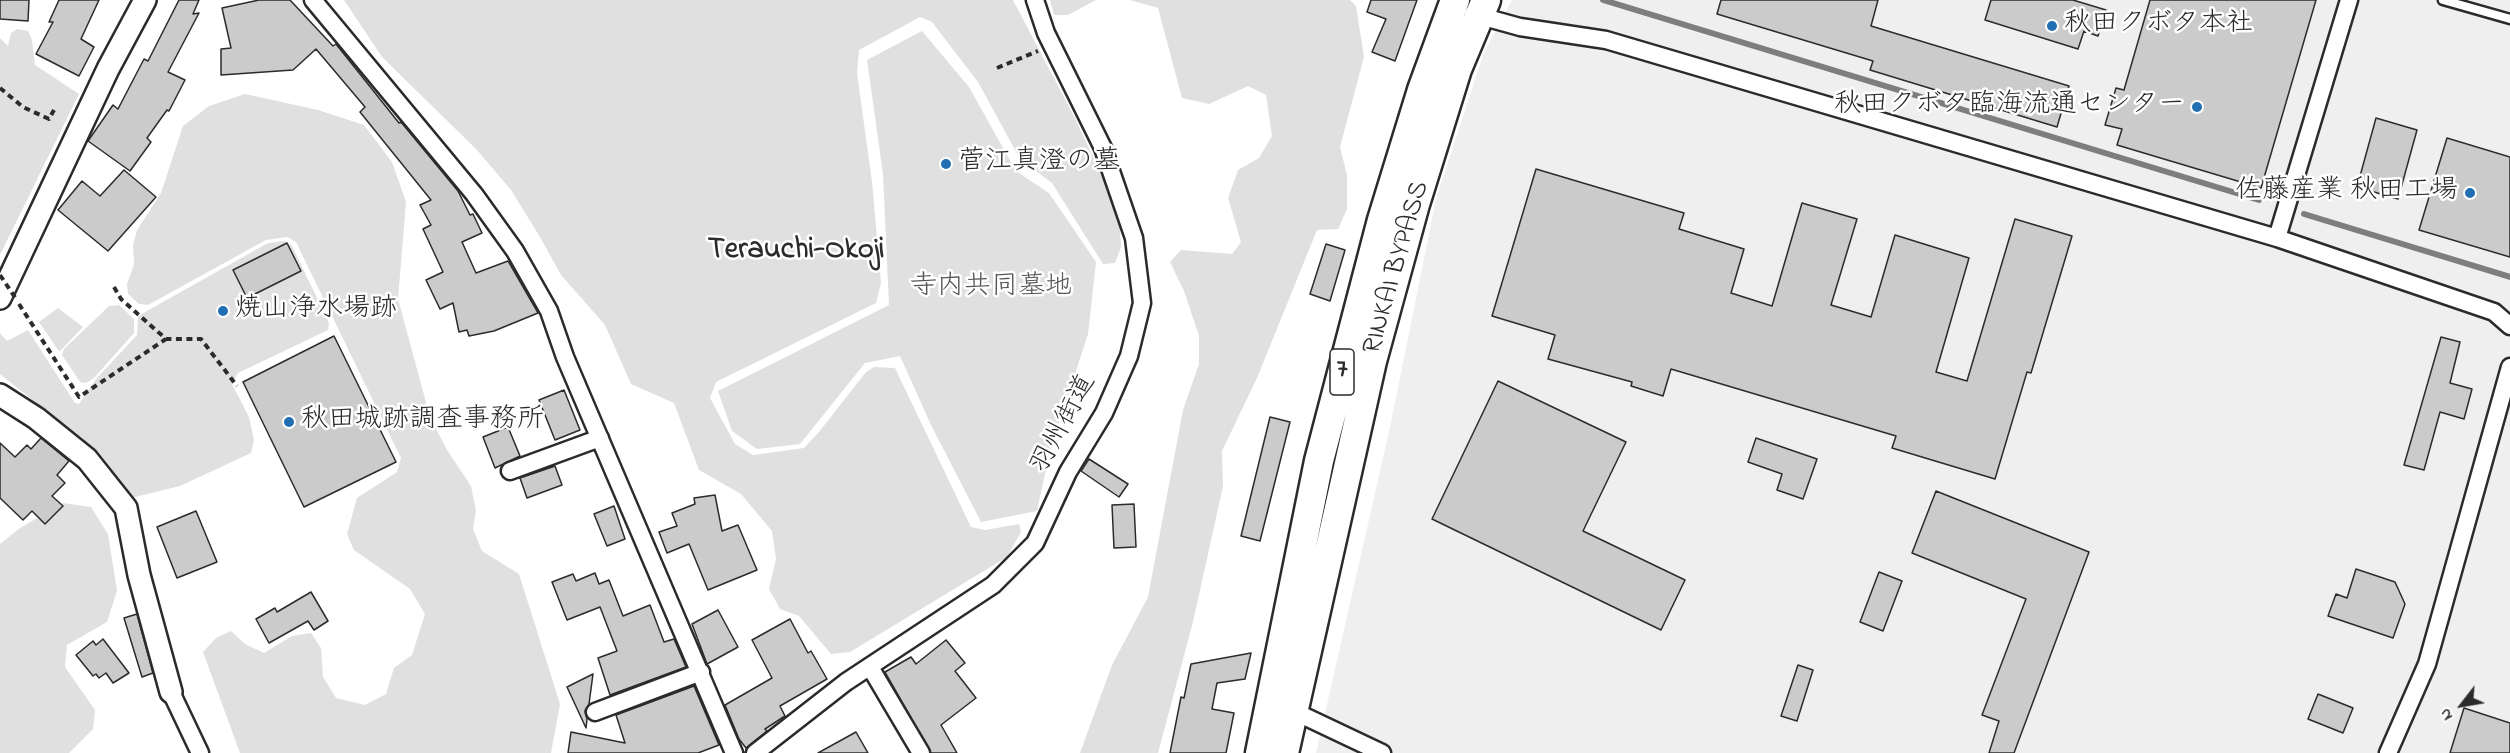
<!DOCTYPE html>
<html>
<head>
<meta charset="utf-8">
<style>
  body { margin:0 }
  #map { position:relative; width:2510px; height:753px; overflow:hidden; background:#fff; font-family:"Indie Flower",sans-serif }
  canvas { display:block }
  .north { position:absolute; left:2432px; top:675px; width:60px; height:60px; -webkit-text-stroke:4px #fff; paint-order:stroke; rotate:239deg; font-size:16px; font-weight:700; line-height:24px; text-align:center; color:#2b2b2b }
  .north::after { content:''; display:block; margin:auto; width:21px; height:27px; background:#2b2b2b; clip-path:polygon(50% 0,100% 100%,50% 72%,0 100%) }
</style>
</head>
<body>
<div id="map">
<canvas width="2510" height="753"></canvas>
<div class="north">N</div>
</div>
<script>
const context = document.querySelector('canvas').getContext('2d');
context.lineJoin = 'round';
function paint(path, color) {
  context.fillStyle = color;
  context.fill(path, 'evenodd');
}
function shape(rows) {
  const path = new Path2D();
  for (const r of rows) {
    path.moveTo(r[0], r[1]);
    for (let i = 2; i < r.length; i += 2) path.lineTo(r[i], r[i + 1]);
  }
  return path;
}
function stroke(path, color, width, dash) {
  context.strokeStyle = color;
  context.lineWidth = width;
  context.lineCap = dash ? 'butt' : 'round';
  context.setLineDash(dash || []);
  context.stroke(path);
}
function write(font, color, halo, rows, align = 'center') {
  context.font = font + ' "Indie Flower","Klee One",sans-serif';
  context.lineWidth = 5;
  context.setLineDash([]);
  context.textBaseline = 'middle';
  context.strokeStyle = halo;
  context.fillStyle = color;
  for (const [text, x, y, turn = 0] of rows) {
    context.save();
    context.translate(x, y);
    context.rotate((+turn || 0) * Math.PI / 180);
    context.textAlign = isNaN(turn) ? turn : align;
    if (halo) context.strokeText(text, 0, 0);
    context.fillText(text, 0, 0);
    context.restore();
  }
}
paint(shape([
  [1512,0,2510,0,2510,753,1316,753,1390,427,1436,199,1484,52]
]), '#efefef');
paint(shape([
  [344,0,1013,0,1075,118,1119,213,1121,247,1115,263,1103,264,1052,183,1020,159,978,82,932,22,920,17,859,50,857,73,872,182,881,283,876,303,716,382,710,398,735,444,753,455,804,448,819,432,866,372,874,367,895,368,971,527,985,530,1019,524,1021,532,1007,557,850,652,831,654,799,616,780,609,769,589,776,559,772,531,741,494,699,470,674,403,631,384,605,325,561,275,540,237,511,190,477,150,382,57],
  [1050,0,1096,0,1068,15,1054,15],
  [1130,0,1350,0,1356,6,1364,57,1340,147,1347,175,1347,209,1338,229,1317,230,1257,378,1222,451,1223,486,1193,622,1158,753,1080,753,1112,665,1148,597,1183,410,1199,364,1199,336,1184,291,1170,262,1181,250,1232,254,1241,242,1228,198,1238,170,1259,158,1272,136,1266,95,1248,86,1209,104,1182,98,1158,8],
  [17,29,28,31,32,40,35,65,79,94,0,255,0,38,8,46,11,33],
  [922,31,969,87,1016,171,1049,193,1096,262,1088,334,1050,451,1037,511,981,522,931,425,900,356,865,363,800,444,757,449,732,431,718,391,889,305,883,174,867,60],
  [245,94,318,110,364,125,392,162,406,202,398,299,430,417,447,450,471,486,476,511,473,529,482,551,519,574,560,704,551,753,240,753,203,652,216,638,231,631,245,644,264,653,292,636,311,633,321,648,323,677,336,698,365,705,386,694,394,668,412,655,425,614,410,589,354,550,347,534,357,498,397,472,401,458,296,242,287,237,266,240,148,305,139,304,128,294,127,284,134,264,133,245,137,230,161,193,183,126,209,106],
  [285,241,292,246,329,323,328,330,238,373,232,384,249,417,254,440,251,453,180,486,131,498,106,472,86,443,0,374,0,333,7,341,28,330,75,403,79,404,96,379,137,335,138,316,268,243],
  [119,305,134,319,134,333,94,378,86,383,80,382,62,355,64,349,109,306],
  [58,308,83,327,60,351,58,350,39,322],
  [63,503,91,507,108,534,117,591,107,622,67,645,65,667,95,710,93,729,69,753,0,753,0,544,20,528]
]), '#e0e0e0');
stroke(shape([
  [1603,0,2259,200],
  [2304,214,2510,277]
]), '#7e7e7e', 6);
const building = shape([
  [0,0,29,0,28,21,0,19,0,0],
  [59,0,99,0,81,39,94,47,79,76,36,54,53,22,49,22,59,0],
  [179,0,199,0,193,14,199,13,168,72,185,80,169,111,167,110,147,138,151,142,130,171,88,141,113,105,118,109,144,59,148,61,179,0],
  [259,0,290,0,333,46,336,44,399,123,401,122,458,191,470,215,473,214,482,233,462,242,476,273,508,261,538,313,494,331,469,336,467,330,459,332,453,303,440,309,426,280,443,272,423,229,431,225,420,205,431,200,360,112,365,107,316,49,293,70,221,75,221,49,231,48,222,8,259,0],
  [1371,0,1417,0,1395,61,1372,52,1386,19,1367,12,1371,0],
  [1721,0,1878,0,1871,26,2069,86,2057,127,1870,70,1873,61,1717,14,1721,0],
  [1991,0,2073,0,2106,10,2098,36,2084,31,2078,49,1985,20,1991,0],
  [2150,0,2316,0,2261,188,2117,145,2122,129,2105,125,2116,88,2124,90,2150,0],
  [2376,118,2417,130,2398,199,2357,187,2376,118],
  [2447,138,2510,157,2510,257,2419,230,2447,138],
  [1536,169,1684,213,1679,229,1744,249,1731,293,1772,306,1802,203,1857,219,1831,305,1871,317,1895,235,1969,258,1936,372,1967,381,2015,219,2072,236,2031,373,2027,372,1995,479,1892,448,1896,436,1671,369,1663,396,1631,386,1632,382,1548,359,1555,335,1492,316,1536,169],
  [124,170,156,197,108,251,58,210,82,181,100,196,124,170],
  [287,243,301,271,247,298,233,270,287,243],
  [1326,244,1345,250,1330,301,1310,294,1326,244],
  [334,336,396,462,304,507,243,382,334,336],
  [2441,337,2460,342,2450,383,2472,389,2464,419,2440,412,2424,470,2404,465,2441,337],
  [1498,381,1626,442,1583,531,1685,580,1661,630,1432,519,1498,381],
  [564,390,580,430,555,440,539,400,564,390],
  [1270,417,1290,422,1260,541,1241,536,1270,417],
  [508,427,520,456,495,468,483,437,508,427],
  [41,438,69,461,57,475,65,483,52,496,63,506,45,524,32,511,23,520,0,498,0,443,15,457,27,445,31,449,41,438],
  [1756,438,1817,459,1803,499,1777,490,1782,474,1748,462,1756,438],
  [1089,459,1128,484,1119,497,1081,471,1089,459],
  [555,466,562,485,527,498,520,478,555,466],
  [1936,491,2089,552,2014,753,1989,753,1999,721,1982,715,2026,599,1912,553,1936,491],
  [715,495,722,531,738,525,757,570,708,590,689,544,667,553,659,532,677,526,672,513,695,504,694,498,715,495],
  [1134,504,1136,547,1114,548,1112,505,1134,504],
  [614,506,625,539,607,546,594,514,614,506],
  [196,511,217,562,177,578,157,527,196,511],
  [2356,569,2395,582,2405,604,2393,638,2328,616,2336,594,2347,598,2356,569],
  [1879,572,1902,581,1883,631,1860,622,1879,572],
  [595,573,599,584,609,580,623,616,650,605,664,642,674,639,686,667,610,695,598,658,617,651,600,607,567,620,552,582,573,574,576,581,595,573],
  [311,592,328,621,314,630,308,621,269,643,256,619,275,608,277,612,311,592],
  [718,610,738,647,707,664,692,624,718,610],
  [137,614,153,673,142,677,124,618,137,614],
  [790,619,808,653,811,651,827,679,780,706,785,716,765,729,767,731,746,748,739,739,725,705,772,678,752,640,790,619],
  [103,639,129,673,113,683,106,673,99,678,96,674,93,676,76,655,93,641,96,645,103,639],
  [946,640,965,663,955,671,976,698,941,725,957,753,931,753,885,672,911,657,916,664,946,640],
  [1251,653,1245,679,1217,683,1212,709,1234,713,1226,753,1170,753,1181,697,1184,698,1191,664,1251,653],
  [1798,665,1813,670,1797,721,1781,716,1798,665],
  [593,674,589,704,585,711,587,719,586,728,567,687,593,674],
  [694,686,719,745,698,753,568,753,571,732,625,743,616,715,694,686],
  [2318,694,2353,708,2343,733,2308,719,2318,694],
  [2464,708,2510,723,2510,753,2450,753,2464,708],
  [856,732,868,753,818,753,856,732]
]);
paint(building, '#cbcbcb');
stroke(building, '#2b2b2b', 1.5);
const service = shape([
  [2443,0,2510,19]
]);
const minor = shape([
  [313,0,474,194,515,251,549,311,565,357,734,753],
  [1473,14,1520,27,1606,40,2277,238,2494,312,2510,326],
  [2277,238,2349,0],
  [510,471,600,438],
  [870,667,921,753],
  [171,692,200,753],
  [1287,708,1382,753],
  [595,712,701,672],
  [755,753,846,682,993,585,1035,543,1068,472,1104,413,1129,356,1142,303,1134,238,1103,148,1046,33,1035,0],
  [2388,753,2427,664,2510,367]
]);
const tertiary = shape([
  [0,298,108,69,145,0],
  [0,395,36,418,87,459,126,508,139,575,171,692]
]);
const trunk = shape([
  [1260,753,1319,461,1382,220,1422,90,1455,0],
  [1284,753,1372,361,1415,204,1457,69,1486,0]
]);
stroke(service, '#2b2b2b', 13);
stroke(minor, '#2b2b2b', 21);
stroke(tertiary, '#2b2b2b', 26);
stroke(trunk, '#2b2b2b', 33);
stroke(shape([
  [997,68,1038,51],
  [0,88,23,107,49,119,54,110],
  [114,287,121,299,166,339,201,339,237,386],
  [19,304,79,397,166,339]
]), '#2b2b2b', 4, [6, 4.5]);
stroke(service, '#fff', 8);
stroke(minor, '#fff', 16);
stroke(tertiary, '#fff', 21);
stroke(trunk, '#fff', 28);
stroke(shape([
  [0,275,16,299]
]), '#2b2b2b', 4, [6, 4.5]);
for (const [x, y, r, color] of [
  [2052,26,6,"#1f6fb2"],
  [2197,107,6,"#1f6fb2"],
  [946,164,6,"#1f6fb2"],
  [2470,193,6,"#1f6fb2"],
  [223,311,6,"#1f6fb2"],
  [289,422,6,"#1f6fb2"]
]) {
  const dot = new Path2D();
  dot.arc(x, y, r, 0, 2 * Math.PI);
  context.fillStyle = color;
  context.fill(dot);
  stroke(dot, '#fff', 2);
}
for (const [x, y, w] of [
  [1342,372,24]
]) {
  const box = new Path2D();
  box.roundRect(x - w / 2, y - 23, w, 46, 4.5);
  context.fillStyle = '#fff';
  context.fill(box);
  stroke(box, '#2b2b2b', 1.5);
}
write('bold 26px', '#2b2b2b', null, [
  ["7",1342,372]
]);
write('27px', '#2b2b2b', '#fff', [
  ["秋田クボタ本社",2064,26],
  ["秋田クボタ臨海流通センター",2185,107,"right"],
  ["菅江真澄の墓",958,164],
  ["佐藤産業 秋田工場",2458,193,"right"],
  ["焼山浄水場跡",235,311],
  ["秋田城跡調査事務所",301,422]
], 'left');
write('27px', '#2b2b2b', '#fff', [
  ["RINKAI BYPASS",1398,268,-74],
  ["羽州街道",1065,425,-62]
]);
write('27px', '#585858', '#fff', [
  ["寺内共同墓地",991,289]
]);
write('bold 30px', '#2b2b2b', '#fff', [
  ["Terauchi-Okoji",796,252]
]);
</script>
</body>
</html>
